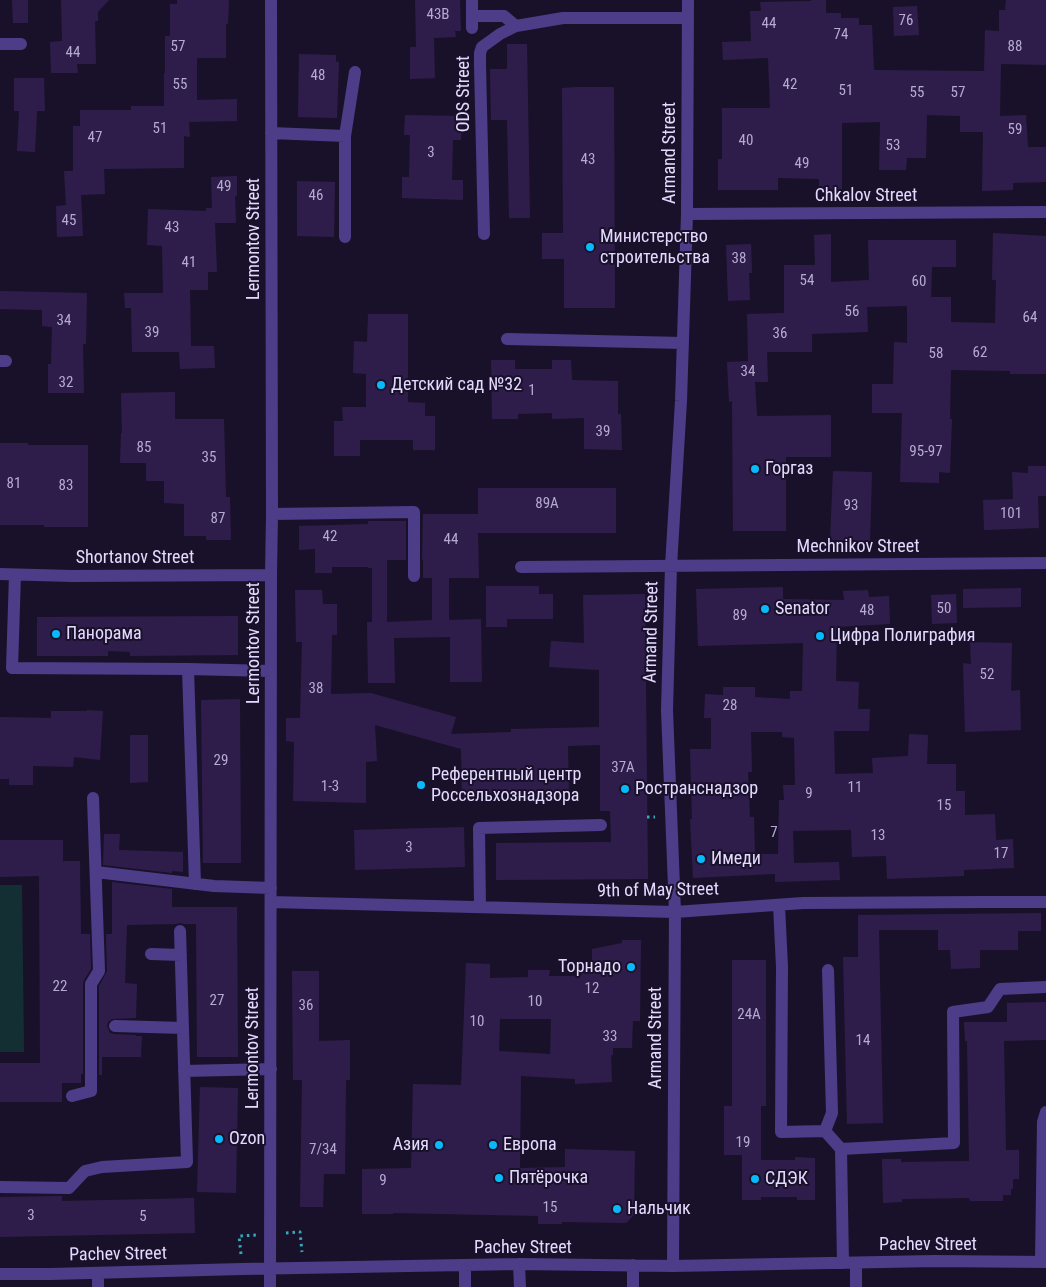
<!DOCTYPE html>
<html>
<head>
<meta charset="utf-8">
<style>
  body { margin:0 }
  canvas { display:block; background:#191129 }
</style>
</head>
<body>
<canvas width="1046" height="1287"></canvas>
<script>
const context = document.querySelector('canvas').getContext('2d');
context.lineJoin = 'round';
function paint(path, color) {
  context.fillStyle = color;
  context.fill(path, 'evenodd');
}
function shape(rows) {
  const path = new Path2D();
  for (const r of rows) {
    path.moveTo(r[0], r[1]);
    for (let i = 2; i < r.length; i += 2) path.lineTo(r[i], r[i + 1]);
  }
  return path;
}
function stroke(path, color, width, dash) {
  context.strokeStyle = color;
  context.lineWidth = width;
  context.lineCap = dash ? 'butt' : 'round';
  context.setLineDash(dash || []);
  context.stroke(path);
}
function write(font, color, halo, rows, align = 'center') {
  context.font = font + ' "Roboto Condensed",sans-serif';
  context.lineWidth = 4;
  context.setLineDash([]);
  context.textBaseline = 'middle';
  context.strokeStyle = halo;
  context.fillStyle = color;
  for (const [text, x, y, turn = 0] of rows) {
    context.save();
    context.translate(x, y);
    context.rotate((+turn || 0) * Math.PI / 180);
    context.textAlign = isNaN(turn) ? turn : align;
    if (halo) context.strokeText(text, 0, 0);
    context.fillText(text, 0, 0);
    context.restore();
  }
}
paint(shape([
  [0,885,22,885,24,1052,0,1052]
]), '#142f33');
paint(shape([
  [12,0,28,0,28,23,13,23],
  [61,0,109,0,98,12,98,21,95,21,96,64,77,64,78,73,51,73,50,42,62,41],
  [177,0,229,0,228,24,226,24,226,58,197,58,197,100,237,99,237,121,189,122,190,137,184,136,184,168,104,169,105,194,81,195,83,236,57,237,56,206,66,205,64,171,73,171,73,126,80,126,80,110,131,110,131,106,164,106,164,73,165,73,165,36,170,36,170,4,177,4],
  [415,0,460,0,461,31,455,31,456,37,434,38,435,78,410,79,410,47,416,47],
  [811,0,826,0,826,13,841,13,841,18,859,18,859,25,872,25,874,70,984,71,985,30,999,31,999,10,1005,10,1006,0,1046,0,1046,65,1001,64,1000,116,1026,115,1028,147,1046,147,1046,182,1013,183,1013,190,982,191,983,132,960,132,960,116,927,115,926,158,907,158,906,170,879,170,880,122,842,123,842,190,819,190,819,179,778,178,778,190,718,190,718,159,722,159,722,108,770,108,768,58,723,60,722,42,751,41,750,11,761,11,760,2,811,1],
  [917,6,919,35,894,36,893,7],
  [507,44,527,44,530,218,509,218,507,120,491,120,490,69,507,69],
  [299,54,336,55,336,62,339,62,337,118,298,117],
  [14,78,44,78,45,111,37,111,35,152,17,151,19,111,14,111],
  [577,87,614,87,615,308,564,308,564,259,542,259,542,233,563,233,562,88],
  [405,115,462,116,461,140,453,140,452,180,463,180,463,200,402,198,402,177,409,177,410,135,404,135],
  [237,176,237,196,235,196,236,223,215,223,217,272,208,272,208,290,190,290,191,346,214,346,215,368,180,369,179,352,132,352,131,308,125,308,124,293,163,293,162,246,147,245,148,209,206,211,206,208,212,208,211,177],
  [297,181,335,182,334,237,297,236],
  [993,233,1046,236,1046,374,1010,374,1010,371,951,370,950,419,952,419,950,473,939,472,939,483,900,482,902,413,872,413,872,384,893,384,894,342,907,343,907,306,867,307,868,332,812,334,812,352,767,352,768,382,755,382,757,416,831,415,831,457,786,457,786,531,733,531,732,401,729,402,727,362,748,361,747,314,784,313,784,265,815,265,814,235,831,234,831,282,869,280,868,240,956,240,956,267,932,267,931,297,951,297,951,322,995,323,996,280,992,280],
  [751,244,752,273,749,273,750,300,728,301,726,245],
  [0,291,87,293,86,344,83,344,84,393,48,393,48,364,51,364,52,327,42,326,42,310,0,309],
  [368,314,408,314,408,402,425,403,425,416,435,416,435,450,413,450,413,440,360,440,360,456,334,456,334,421,343,421,342,407,366,407,366,374,353,373,354,341,367,342],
  [491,360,515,360,515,369,552,369,552,360,571,360,572,380,618,381,618,414,621,414,622,450,584,449,584,418,552,419,552,413,518,414,518,419,492,419],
  [175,392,175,419,224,419,226,497,230,497,231,540,206,540,206,536,184,536,184,504,164,503,164,481,146,481,146,463,120,463,121,433,122,433,121,393],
  [0,443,28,443,28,445,88,445,88,527,44,527,44,525,0,525],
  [1028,466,1046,466,1046,496,1038,496,1039,528,984,530,983,500,1013,499,1012,472,1028,473],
  [833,471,872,472,870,542,830,540],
  [478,488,616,488,616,533,478,533,479,578,449,578,449,620,481,619,482,682,450,682,450,637,394,638,395,683,368,683,367,622,372,622,372,568,368,568,368,567,332,567,332,573,315,573,315,549,299,550,299,526,368,524,368,521,406,521,406,560,387,560,387,622,432,620,432,578,423,578,423,560,422,560,423,514,478,514],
  [486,586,539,586,539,594,553,594,553,619,507,619,507,627,486,627],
  [783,587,783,599,844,600,843,591,868,590,869,597,889,596,890,624,837,627,836,681,859,682,858,709,870,709,869,731,834,731,835,774,873,773,872,758,908,756,909,734,928,735,927,764,956,764,956,791,965,791,965,815,995,814,996,840,1013,839,1014,868,964,870,964,876,887,879,886,856,852,857,851,830,793,831,794,863,839,862,840,880,775,882,775,874,693,878,690,819,692,819,690,749,711,749,711,718,704,718,705,694,723,695,723,687,755,687,755,697,790,699,790,691,802,691,803,643,698,646,696,589],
  [751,732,782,732,782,737,794,738,795,785,783,785,784,800,779,800,778,854,755,854,754,817,750,817,748,772,752,772],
  [1021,588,1021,607,963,608,963,589],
  [295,590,322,590,323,604,337,604,337,635,332,635,331,694,371,693,456,717,451,734,511,732,511,729,599,727,599,670,549,667,551,641,584,643,583,595,645,594,648,879,496,880,496,843,611,842,610,811,600,811,600,745,568,746,569,794,462,797,461,749,375,725,377,761,366,762,366,803,293,801,294,742,286,741,286,718,300,718,302,642,296,642],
  [956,594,957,623,932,624,931,595],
  [238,616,238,655,130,656,130,652,108,651,108,656,37,656,37,617],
  [970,642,1012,643,1011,691,1020,690,1021,730,965,732,963,663,971,664],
  [240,699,241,863,203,863,201,700],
  [87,710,103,711,100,760,74,757,73,767,33,766,33,785,9,785,9,779,0,779,0,717,51,718,51,711,87,711],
  [130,735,148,735,148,782,130,783],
  [464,827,465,867,355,870,354,830],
  [104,834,120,834,119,850,183,852,183,872,172,871,172,873,103,865],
  [0,840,63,840,63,861,80,861,81,934,90,934,91,969,84,980,83,984,83,1074,81,1074,81,1083,62,1083,62,1102,0,1102,0,1063,40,1063,39,876,0,877],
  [112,882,172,889,172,907,237,907,238,1057,197,1057,196,924,184,924,180,923,176,924,127,925,125,983,137,984,136,1018,112,1019,108,1022,107,1026,110,1033,114,1034,136,1035,136,1036,142,1036,141,1057,102,1057,102,1075,99,1075,99,986,107,971,106,934,112,934],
  [1041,913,1041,931,1018,931,1018,950,980,950,980,968,951,969,950,950,938,950,938,930,879,930,883,1123,847,1124,843,957,858,957,858,915],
  [622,940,641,940,640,1021,633,1021,632,1048,613,1048,613,1055,611,1055,612,1082,575,1084,575,1079,521,1076,520,1168,565,1167,565,1149,635,1151,634,1215,626,1223,562,1222,562,1224,538,1224,538,1216,393,1213,393,1214,362,1214,362,1169,411,1168,413,1084,461,1085,466,963,490,964,490,978,528,977,528,970,550,970,549,976,581,976,582,969,589,970,589,961,592,961,592,949,622,943],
  [500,1019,551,1019,550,1054,499,1051],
  [732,960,766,960,766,1106,761,1106,761,1160,795,1160,795,1157,815,1158,815,1200,797,1200,797,1197,761,1197,761,1200,742,1200,742,1155,724,1155,724,1106,732,1106],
  [292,971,319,971,319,1041,350,1040,350,1080,346,1080,345,1174,324,1174,323,1207,300,1207,302,1080,293,1080],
  [1046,1002,1046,1040,1004,1041,1006,1150,1019,1150,1019,1179,1013,1179,1013,1189,1011,1189,1011,1195,1003,1195,1003,1201,970,1201,969,1198,902,1199,902,1202,883,1203,882,1159,901,1159,901,1162,969,1161,967,1041,965,1041,964,1022,1007,1022,1007,1003],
  [200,1087,238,1088,236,1193,197,1192],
  [62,1196,62,1201,194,1198,195,1233,0,1237,0,1197]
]), '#2e1d4a');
stroke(shape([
  [647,817,655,817],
  [286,1233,300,1232,302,1252],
  [241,1254,239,1236,256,1235]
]), '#32aaba', 3, [2.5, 4]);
stroke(shape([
  [472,0,472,28],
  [472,16,504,16,516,26],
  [0,44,21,44],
  [271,133,345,136,355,72],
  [345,136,345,237],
  [687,214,1046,212],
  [484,234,480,65,480,53,482,47,500,34,516,26,563,18,688,18],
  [507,339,683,343],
  [0,361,6,361],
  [272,514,414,512,414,576],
  [521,567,1046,563],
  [0,574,72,576,271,575],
  [15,575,12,668,188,669,271,671],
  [188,669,195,884],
  [96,872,214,886,271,888],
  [271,902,675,912,803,903,985,902,1046,902],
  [779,905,782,967,781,1132,825,1131],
  [480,907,479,828,601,825],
  [151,954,181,955],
  [828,970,832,1113,825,1131,841,1149,843,1263],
  [115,1026,183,1028],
  [184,1071,271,1069],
  [72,1096,91,1091,91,984,99,971,93,798],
  [841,1149,954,1143,953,1012,988,1007,1000,989,1046,987],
  [0,1187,69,1188,85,1171,102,1167,187,1162,180,931],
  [1041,1262,1043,1122,1046,1112],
  [856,1263,856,1287],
  [519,1264,520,1287],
  [465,1265,465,1287],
  [673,1266,675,912,667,710,671,566,681,401,687,214,688,0],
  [0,1274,51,1274,242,1269,519,1264,673,1266,934,1261,1046,1262],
  [98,1287,98,1273],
  [270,1287,271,575,272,514,271,0],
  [633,1287,633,1265]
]), '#4d3c88', 12);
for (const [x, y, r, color] of [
  [590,247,5,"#08b9fc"],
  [381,385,5,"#08b9fc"],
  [755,469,5,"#08b9fc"],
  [765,609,5,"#08b9fc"],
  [56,634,5,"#08b9fc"],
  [820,636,5,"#08b9fc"],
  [421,785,5,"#08b9fc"],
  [625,789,5,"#08b9fc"],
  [701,859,5,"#08b9fc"],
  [631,967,5,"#08b9fc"],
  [219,1139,5,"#08b9fc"],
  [439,1145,5,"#08b9fc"],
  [493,1145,5,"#08b9fc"],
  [499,1178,5,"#08b9fc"],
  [755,1179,5,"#08b9fc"],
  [617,1209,5,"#08b9fc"]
]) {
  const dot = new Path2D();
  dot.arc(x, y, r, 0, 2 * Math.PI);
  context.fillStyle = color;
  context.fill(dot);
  stroke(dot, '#191129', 2);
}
write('15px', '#b6aad2', null, [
  ["43В",438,15],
  ["76",906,21],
  ["44",769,24],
  ["74",841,35],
  ["57",178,47],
  ["88",1015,47],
  ["44",73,53],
  ["48",318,76],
  ["55",180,85],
  ["42",790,85],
  ["51",846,91],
  ["55",917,93],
  ["57",958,93],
  ["51",160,129],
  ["59",1015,130],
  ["47",95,138],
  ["40",746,141],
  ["53",893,146],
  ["3",431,153],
  ["43",588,160],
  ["49",802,164],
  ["49",224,187],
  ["46",316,196],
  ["45",69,221],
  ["43",172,228],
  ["38",739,259],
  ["41",189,263],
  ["54",807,281],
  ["60",919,282],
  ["56",852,312],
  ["64",1030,318],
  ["34",64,321],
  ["39",152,333],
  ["36",780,334],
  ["62",980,353],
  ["58",936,354],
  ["34",748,372],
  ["32",66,383],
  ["1",532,391],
  ["39",603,432],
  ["85",144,448],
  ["95-97",926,452],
  ["35",209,458],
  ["81",14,484],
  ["83",66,486],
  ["89А",547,504],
  ["93",851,506],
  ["101",1011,514],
  ["87",218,519],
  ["42",330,537],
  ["44",451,540],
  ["50",944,609],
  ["48",867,611],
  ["89",740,616],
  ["52",987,675],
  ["38",316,689],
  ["28",730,706],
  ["29",221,761],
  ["37А",623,768],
  ["1-3",330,787],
  ["11",855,788],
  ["9",809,794],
  ["15",944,806],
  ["7",774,833],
  ["13",878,836],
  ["3",409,848],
  ["17",1001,854],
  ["22",60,987],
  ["12",592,989],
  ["27",217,1001],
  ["10",535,1002],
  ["36",306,1006],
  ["24А",749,1015],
  ["10",477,1022],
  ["33",610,1037],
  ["14",863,1041],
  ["19",743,1143],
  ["7/34",323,1150],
  ["9",383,1181],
  ["15",550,1208],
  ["3",31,1216],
  ["5",143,1217]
]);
write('18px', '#e4d9ff', '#191129', [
  ["ODS Street",464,94,-90],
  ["Armand Street",670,153,-90],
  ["Chkalov Street",866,196],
  ["Lermontov Street",254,239,-90],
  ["Mechnikov Street",858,547],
  ["Shortanov Street",135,558],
  ["Armand Street",652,632,-89],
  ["Lermontov Street",254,643,-90],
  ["9th of May Street",658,891,-1],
  ["Armand Street",656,1038,-90],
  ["Lermontov Street",253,1048,-90],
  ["Pachev Street",928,1245],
  ["Pachev Street",523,1248],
  ["Pachev Street",118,1255,-1]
]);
write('18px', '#e4d9ff', '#191129', [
  ["Министерство",600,237],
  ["строительства",600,258],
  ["Детский сад №32",391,385],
  ["Горгаз",765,469],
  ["Senator",775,609],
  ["Панорама",66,634],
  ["Цифра Полиграфия",830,636],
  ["Референтный центр",431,775],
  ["Россельхознадзора",431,796],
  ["Ространснадзор",635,789],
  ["Имеди",711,859],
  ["Торнадо",621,967,"right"],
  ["Ozon",229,1139],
  ["Азия",429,1145,"right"],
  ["Европа",503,1145],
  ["Пятёрочка",509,1178],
  ["СДЭК",765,1179],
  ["Нальчик",627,1209]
], 'left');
</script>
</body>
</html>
